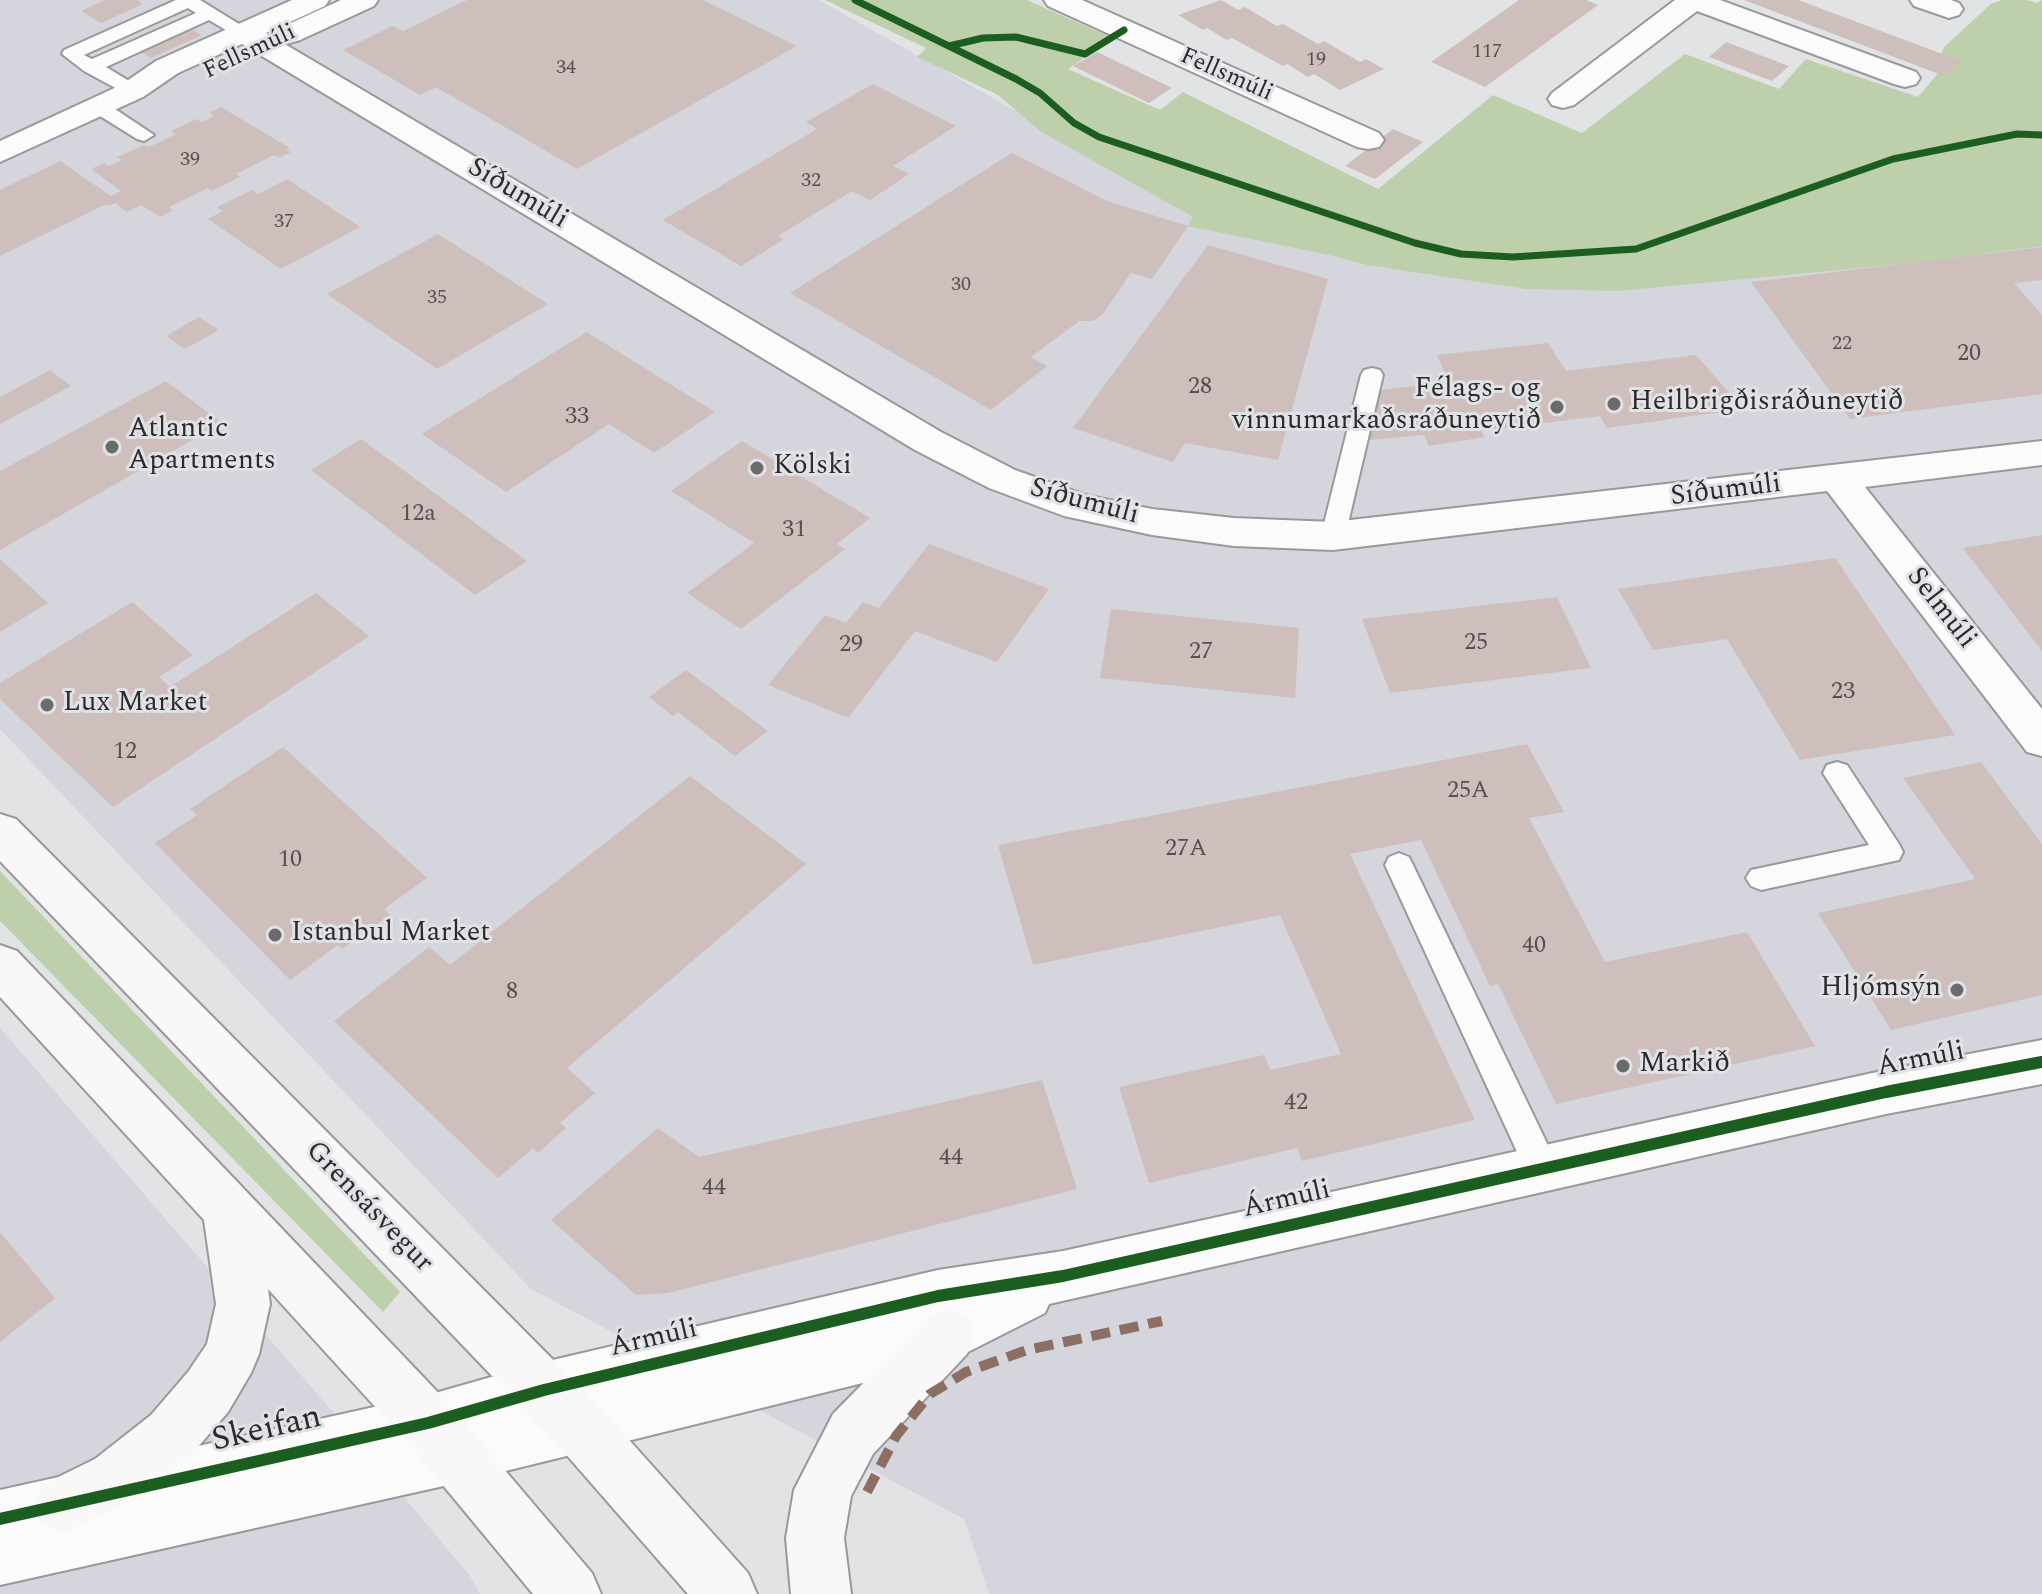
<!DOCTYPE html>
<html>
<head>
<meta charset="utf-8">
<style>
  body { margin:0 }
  canvas { display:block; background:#e2e3e5 }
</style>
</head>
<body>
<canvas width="2042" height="1594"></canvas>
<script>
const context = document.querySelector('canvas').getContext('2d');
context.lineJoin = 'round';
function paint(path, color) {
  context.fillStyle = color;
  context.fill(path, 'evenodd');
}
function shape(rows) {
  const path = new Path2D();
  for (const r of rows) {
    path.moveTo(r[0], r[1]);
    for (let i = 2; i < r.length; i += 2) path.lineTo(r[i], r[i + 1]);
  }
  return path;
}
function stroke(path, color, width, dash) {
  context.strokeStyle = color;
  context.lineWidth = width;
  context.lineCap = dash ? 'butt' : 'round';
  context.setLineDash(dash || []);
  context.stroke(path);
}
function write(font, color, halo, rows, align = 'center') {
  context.font = font + ' Spectral,serif';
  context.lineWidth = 6;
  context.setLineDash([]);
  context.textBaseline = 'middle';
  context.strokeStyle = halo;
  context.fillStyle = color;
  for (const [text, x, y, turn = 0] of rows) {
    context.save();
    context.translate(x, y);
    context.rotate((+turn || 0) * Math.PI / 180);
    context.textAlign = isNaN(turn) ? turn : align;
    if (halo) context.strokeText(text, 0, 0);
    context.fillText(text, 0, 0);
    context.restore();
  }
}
paint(shape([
  [0,0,309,0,326,10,346,0,819,0,1197,213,2042,226,2042,1594,989,1594,964,1519,531,1289,0,729],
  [0,1028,332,1411,470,1576,480,1594,0,1594]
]), '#d4d5dd');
paint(shape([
  [825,0,1027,0,1113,38,1068,69,1160,110,1183,92,1378,189,1493,95,1582,133,1685,54,1779,89,1806,59,1918,97,1950,59,1941,54,1945,46,1991,4,2002,0,2027,0,2037,3,2042,0,2042,246,1921,262,1619,291,1526,289,1367,265,1334,256,1188,226,1193,217,1040,131,998,95,917,57,926,48],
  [0,871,400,1292,383,1312,0,921]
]), '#bdd0ab');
paint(shape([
  [105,0,137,0,143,4,101,23,81,11],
  [467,0,703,0,797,46,577,169,436,87,420,95,343,50,393,26,403,31],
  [1221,0,1238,10,1245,7,1277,26,1283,24,1318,44,1324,41,1360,62,1366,59,1384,69,1340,90,1314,74,1308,77,1287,64,1283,66,1232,38,1227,40,1207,28,1203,30,1178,15],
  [1519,0,1586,0,1598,5,1485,87,1431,62],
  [1744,0,1798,0,1961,61,1944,76],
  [175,20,202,35,151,58,126,43],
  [1726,42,1789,66,1772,81,1709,57],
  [1097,52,1172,88,1149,103,1073,66],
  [873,84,956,126,893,166,909,174,870,200,852,191,778,236,784,239,741,266,663,220,817,129,806,122],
  [221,107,290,148,286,149,291,152,279,158,274,155,236,174,240,177,212,191,208,188,169,207,173,210,160,217,141,205,127,212,115,203,109,206,106,204,0,256,0,190,60,161,111,196,121,191,91,169,105,163,109,166,122,160,117,157,144,145,149,147,176,134,171,131,197,119,202,122,214,116,209,113],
  [1393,129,1423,142,1375,179,1345,166],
  [1012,153,1107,201,1188,226,1152,279,1131,273,1102,315,1093,321,1079,321,1031,357,1047,366,991,410,790,293],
  [287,179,360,227,281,269,208,219,223,211,217,207,252,190,258,194],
  [438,234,548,304,437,369,327,294],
  [1208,245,1328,279,1278,460,1185,443,1173,462,1073,428],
  [2042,247,2042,280,2014,283,2042,315,2042,394,1850,419,1751,282],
  [199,317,219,330,185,349,166,336],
  [587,332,715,412,654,453,609,424,506,492,422,434],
  [1548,343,1566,371,1696,355,1738,403,1716,406,1721,412,1607,428,1600,416,1481,431,1485,437,1429,446,1424,435,1369,440,1381,390,1449,382,1437,355],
  [50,370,71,386,0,424,0,397],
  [166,381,222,423,0,550,0,471],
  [361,439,527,561,475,595,311,470],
  [742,441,870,518,837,544,845,549,741,629,687,593,754,543,671,491],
  [2042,535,2042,651,1963,548],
  [929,544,1049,589,997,662,915,631,848,718,768,685,825,615,846,623,863,602,879,608],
  [1835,558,1955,735,1800,760,1727,639,1653,650,1618,589],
  [0,559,48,603,0,632],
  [316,593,369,636,113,807,0,699,0,683,132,602,193,655,159,677,170,687],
  [1557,597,1591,668,1390,693,1362,619],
  [1111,609,1299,628,1295,698,1100,678],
  [686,670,710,688,768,731,735,756,678,712,673,716,649,697],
  [1527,744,1564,812,1529,818,1605,962,1747,932,1815,1046,1556,1104,1498,984,1490,986,1421,840,1405,843,1350,854,1475,1120,1302,1161,1297,1148,1149,1183,1119,1087,1264,1055,1270,1070,1341,1054,1280,915,1033,965,998,845],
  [283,747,427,878,384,909,390,915,342,949,338,945,290,980,155,843,197,815,190,809],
  [1981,762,2042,844,2042,995,1891,1030,1818,913,1975,879,1903,778],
  [690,776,806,864,567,1068,595,1093,560,1123,566,1128,538,1153,533,1148,498,1178,334,1021,429,947,450,965],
  [1042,1080,1077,1189,668,1293,636,1295,551,1220,658,1128,699,1157],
  [0,1232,55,1298,0,1342]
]), '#cebfbc');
const lane = shape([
  [176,0,200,0,252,32,243,38,236,36,209,20,106,67,139,87,142,91,139,95,132,97,84,71,62,54,64,50,176,0],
  [188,8,196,13,92,59,84,55,188,8],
  [99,101,106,103,154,135,144,141,137,139,92,111,89,107,99,101],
  [1372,368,1380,370,1383,375,1345,536,1342,542,1333,545,1324,542,1321,536,1361,375,1364,370,1372,368],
  [1837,762,1847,765,1899,844,1903,852,1899,860,1761,890,1751,886,1746,878,1751,870,1869,845,1823,773,1827,765,1837,762],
  [1399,853,1409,857,1413,865,1554,1158,1558,1169,1554,1180,1542,1184,1530,1180,1385,865,1389,857,1399,853]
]);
const street = shape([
  [292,0,329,0,325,6,266,33,941,432,1015,470,1085,495,1152,509,1234,518,1333,522,2042,441,2042,465,1865,487,2042,709,2042,756,2027,752,1827,491,1333,550,1234,546,1152,535,1064,516,989,488,915,450,242,44,178,73,143,97,0,162,0,141,121,85,156,61,292,0],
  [341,0,378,0,374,6,300,40,290,43,280,40,275,34,280,28,341,0],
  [1044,0,1082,0,1379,133,1384,140,1379,147,1368,149,1357,147,1048,6,1044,0],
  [1675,0,1720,0,1916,72,1920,78,1916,84,1905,87,1894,84,1697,11,1574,105,1563,108,1552,105,1548,99,1552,93,1675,0],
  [1910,0,1951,0,1959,3,1963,9,1959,15,1949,18,1914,6,1910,0],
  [2042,1040,2042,1084,1886,1114,1049,1304,1045,1313,948,1362,457,1483,0,1585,0,1490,428,1395,544,1362,938,1270,1063,1251,1886,1070,2042,1040]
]);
const secondary = shape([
  [0,814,16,819,597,1404,748,1573,757,1594,688,1594,557,1444,0,861,0,814],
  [0,945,17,951,448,1403,592,1573,601,1594,533,1594,408,1443,268,1289,270,1304,259,1354,251,1373,228,1412,191,1455,135,1499,82,1525,62,1534,42,1525,33,1505,42,1485,95,1459,151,1415,188,1372,207,1344,216,1304,204,1220,0,997,0,945],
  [948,1308,967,1316,975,1335,967,1354,873,1454,851,1496,844,1538,851,1594,791,1594,786,1538,794,1490,833,1414,929,1316,948,1308]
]);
stroke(lane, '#98999a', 4);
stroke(street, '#98999a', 4);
stroke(secondary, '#98999a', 4);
paint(lane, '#fbfbfb');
paint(street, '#fbfbfb');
paint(secondary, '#f9f7f8');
stroke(shape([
  [867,1492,896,1436,930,1394,966,1372,1027,1350,1162,1321]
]), '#8d6e63', 10, [19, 10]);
stroke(shape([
  [855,0,1016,79,1040,93,1074,123,1099,137,1415,243,1461,254,1513,257,1636,249,1893,159,2017,134,2042,135],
  [949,46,983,38,1016,37,1085,54,1124,30]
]), '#1b5e20', 7);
stroke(shape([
  [0,1519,428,1423,544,1390,938,1296,1063,1276,1886,1092,2042,1062]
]), '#1b5e20', 12);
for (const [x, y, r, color] of [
  [1614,404,8,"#6b6b6d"],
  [1557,407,8,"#6b6b6d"],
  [112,447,8,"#6b6b6d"],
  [757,468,8,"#6b6b6d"],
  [47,705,8,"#6b6b6d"],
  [275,935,8,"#6b6b6d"],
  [1957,990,8,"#6b6b6d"],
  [1623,1066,8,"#6b6b6d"]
]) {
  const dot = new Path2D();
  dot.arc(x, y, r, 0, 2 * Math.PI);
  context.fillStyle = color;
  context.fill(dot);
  stroke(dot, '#e1e2e6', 3);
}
write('20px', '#545051', null, [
  ["117",1487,53],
  ["19",1316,61],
  ["34",566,69],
  ["39",190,161],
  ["32",811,182],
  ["37",284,223],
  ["30",961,286],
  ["35",437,299],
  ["22",1842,345]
]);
write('24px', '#2b2b2d', '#e1e2e6', [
  ["Fellsmúli",250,53,-25],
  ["Fellsmúli",1226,76,24]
]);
write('24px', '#545051', null, [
  ["20",1969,355],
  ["28",1200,388],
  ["33",577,418],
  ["12a",418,515],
  ["31",794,531],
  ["25",1476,644],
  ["29",851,646],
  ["27",1201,653],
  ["23",1843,693],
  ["12",125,753],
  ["25A",1468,792],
  ["27A",1186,850],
  ["10",290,861],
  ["40",1534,947],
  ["8",512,993],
  ["42",1296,1104],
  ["44",951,1159],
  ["44",714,1189]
]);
write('28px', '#2b2b2d', '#e1e2e6', [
  ["Síðumúli",517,195,31],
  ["Síðumúli",1726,492,-7],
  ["Síðumúli",1084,503,15],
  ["Selmúli",1940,609,52],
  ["Ármúli",1921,1061,-11],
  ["Ármúli",1287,1201,-13],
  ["Grensásvegur",368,1208,46],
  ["Ármúli",654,1340,-13]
]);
write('28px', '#2b2b2d', '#e1e2e6', [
  ["Félags- og",1541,391,"right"],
  ["vinnumarkaðsráðuneytið",1541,423,"right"],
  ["Heilbrigðisráðuneytið",1630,404],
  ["Atlantic",128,431],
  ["Apartments",128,463],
  ["Kölski",773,468],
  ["Lux Market",63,705],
  ["Istanbul Market",291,935],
  ["Hljómsýn",1941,990,"right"],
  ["Markið",1639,1066]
], 'left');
write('34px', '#2b2b2d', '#e1e2e6', [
  ["Skeifan",267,1431,-13]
]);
</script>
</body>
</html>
